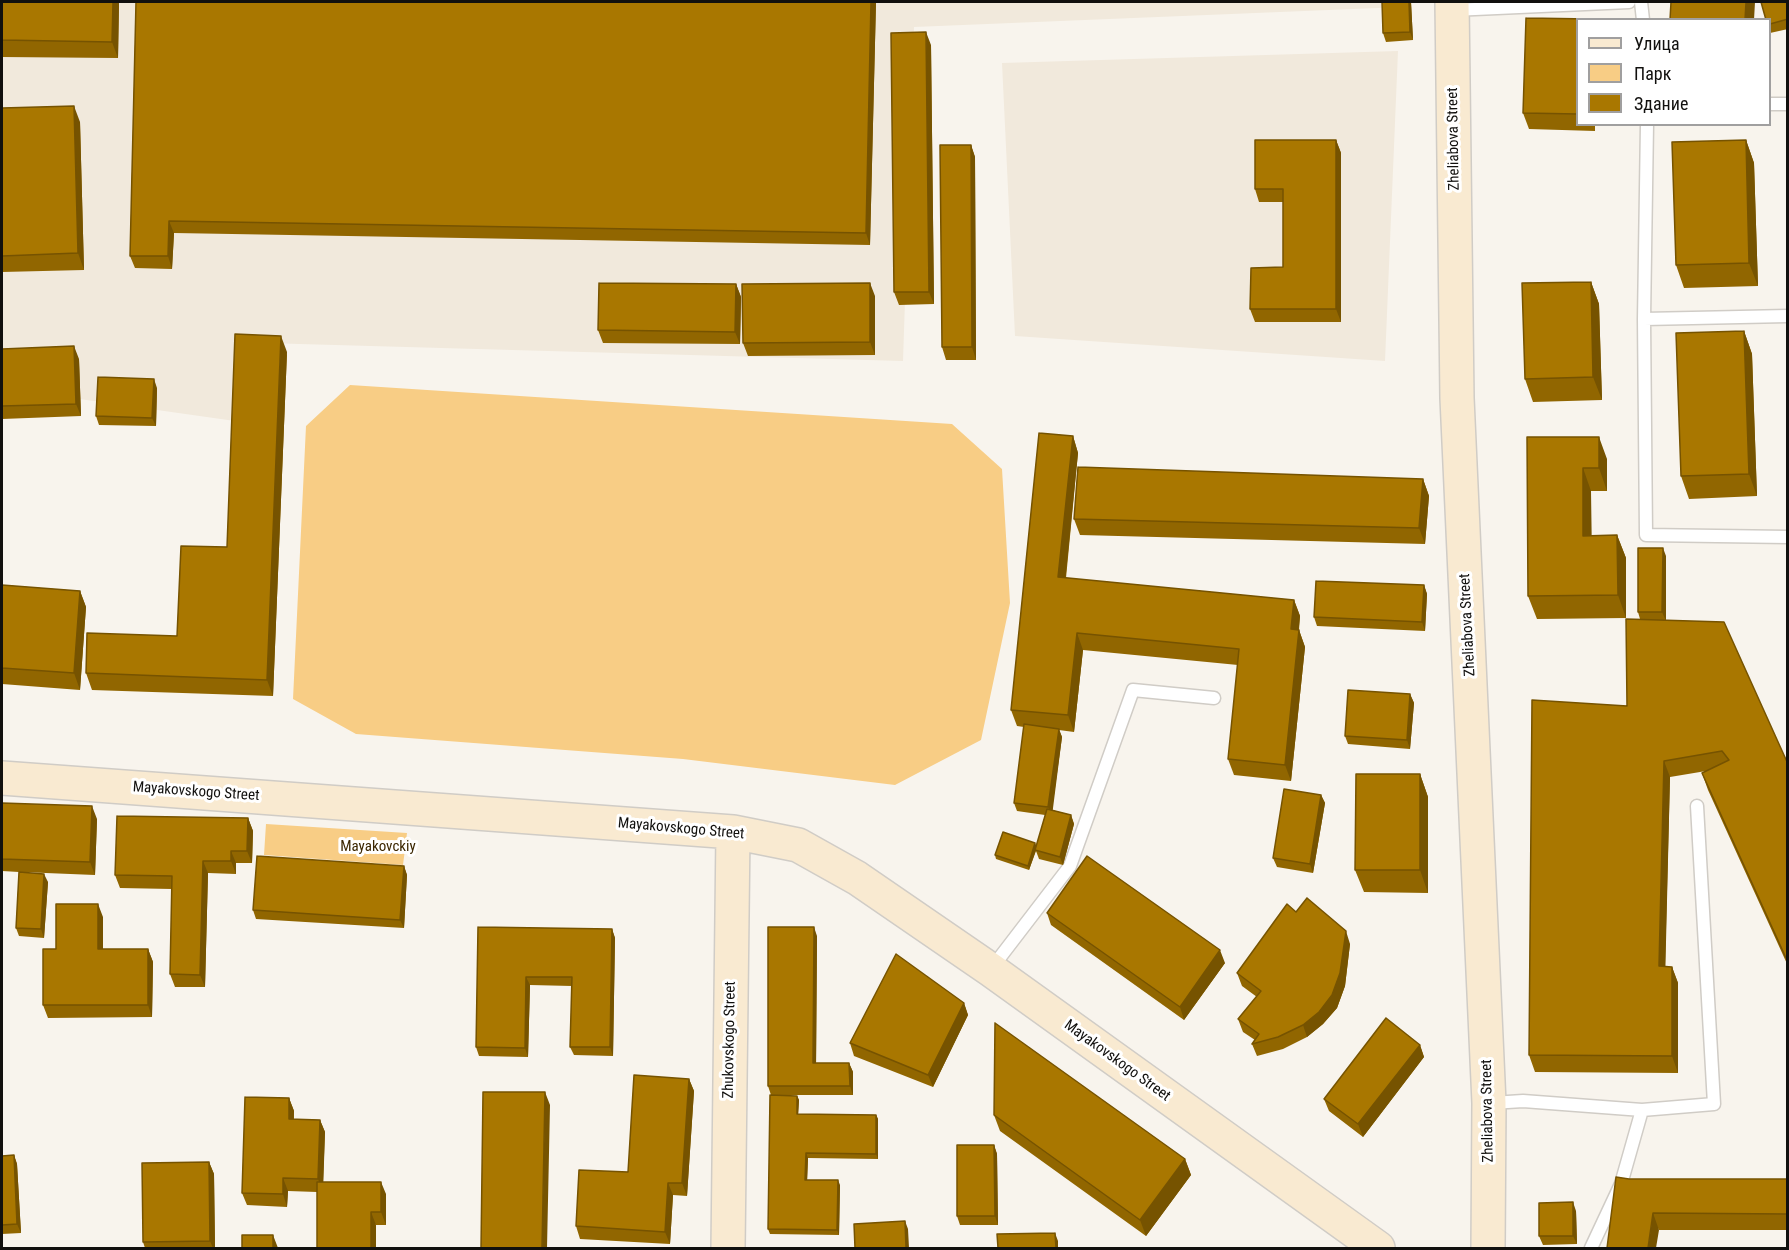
<!DOCTYPE html>
<html>
<head>
<meta charset="utf-8">
<style>
  body { margin:0 }
  #map { position:relative; width:1789px; height:1250px; overflow:hidden; background:#f8f4ed; font-family:"Roboto Condensed",sans-serif }
  canvas { display:block }
  .frame { position:absolute; inset:0; border:3px solid #11100e; pointer-events:none }
  .legend { position:absolute; left:1576px; top:18px; width:195px; height:108px; box-sizing:border-box; background:#fff; border:2px solid #a09f9f; margin:0; padding:8px 10px; list-style:none; font-size:18px; color:#11100e }
  .legend li { display:flex; align-items:center; gap:12px; height:30px }
  .legend b { width:30px; border:2px solid #a09f9f }
</style>
</head>
<body>
<div id="map">
<canvas width="1789" height="1250"></canvas>
<div class="frame"></div>
<ul class="legend">
<li><b style="height:8px;background:#f9ead1"></b>Улица</li>
<li><b style="height:16px;background:#f8cd85"></b>Парк</li>
<li><b style="height:16px;background:#a97700"></b>Здание</li>
</ul>
</div>
<script>
const context = document.querySelector('canvas').getContext('2d');
context.lineJoin = 'round';
function paint(path, color) {
  context.fillStyle = color;
  context.fill(path, 'evenodd');
}
function shape(rows) {
  const path = new Path2D();
  for (const r of rows) {
    path.moveTo(r[0], r[1]);
    for (let i = 2; i < r.length; i += 2) path.lineTo(r[i], r[i + 1]);
  }
  return path;
}
function stroke(path, color, width, dash) {
  context.strokeStyle = color;
  context.lineWidth = width;
  context.lineCap = dash ? 'butt' : 'round';
  context.setLineDash(dash || []);
  context.stroke(path);
}
function write(font, color, halo, rows, align = 'center') {
  context.font = font + ' "Roboto Condensed",sans-serif';
  context.lineWidth = 6;
  context.setLineDash([]);
  context.textBaseline = 'middle';
  context.strokeStyle = halo;
  context.fillStyle = color;
  for (const [text, x, y, turn = 0] of rows) {
    context.save();
    context.translate(x, y);
    context.rotate((+turn || 0) * Math.PI / 180);
    context.textAlign = isNaN(turn) ? turn : align;
    if (halo) context.strokeText(text, 0, 0);
    context.fillText(text, 0, 0);
    context.restore();
  }
}
paint(shape([
  [2,2,1402,2,1402,7,914,27,903,361,264,343,256,424,2,388],
  [1398,51,1385,361,1015,336,1002,63]
]), '#f1e9dc');
paint(shape([
  [350,385,952,424,1002,469,1010,603,981,740,895,785,683,759,356,734,293,699,306,426],
  [266,824,407,833,403,865,264,855]
]), '#f8cd85');
const service = shape([
  [1641,2,1643,20],
  [1453,10,1629,2],
  [1770,104,1788,104],
  [1647,124,1644,319,1646,535,1788,537],
  [1644,319,1788,316],
  [991,969,1070,866,1133,690,1214,698],
  [1492,1103,1523,1101,1642,1110,1621,1184,1591,1248],
  [1642,1110,1714,1104,1697,806]
]);
const secondary = shape([
  [1452,2,1457,398,1489,1103,1488,1248],
  [2,778,733,832,798,845,857,878,991,970,1378,1248],
  [728,1248,733,832]
]);
stroke(service, '#d0ccc6', 15);
stroke(secondary, '#d0ccc6', 36);
stroke(service, '#fff', 12);
stroke(secondary, '#f9ead1', 33);
paint(shape([
  [2,2,119,2,118,58,2,57],
  [136,2,876,2,870,245,174,233,172,269,135,268,130,256],
  [1411,2,1413,40,1386,42,1383,33],
  [1788,2,1788,29,1770,33,1770,20],
  [1578,20,1578,124,1595,124,1595,131,1529,129,1523,113],
  [931,45,934,304,899,305,894,292],
  [2,108,80,122,84,270,2,272],
  [1336,140,1341,153,1341,322,1255,322,1250,309,1283,267,1283,202,1259,202,1255,189],
  [1746,140,1754,163,1758,286,1684,288,1676,265],
  [971,145,975,157,976,360,946,360,942,347],
  [1591,282,1599,304,1602,400,1533,402,1525,379],
  [736,284,741,297,740,344,603,343,598,330],
  [875,296,875,355,748,356,743,343],
  [1744,331,1752,354,1757,496,1689,499,1681,476],
  [2,349,79,359,81,416,2,419],
  [287,352,273,696,92,690,86,673,177,636,227,547],
  [157,388,156,426,99,425,96,416],
  [1073,436,1078,453,1066,578,1294,600,1300,616,1299,630,1305,647,1291,781,1234,775,1228,759,1238,665,1083,650,1074,732,1059,730,1062,737,1052,810,1071,815,1074,824,1063,865,1039,859,1036,851,1029,870,996,859,995,855,1037,846,1045,815,1017,811,1014,803,1024,727,1017,726,1011,710],
  [1527,437,1607,459,1607,491,1591,491,1591,536,1617,535,1626,558,1626,618,1537,619,1528,596],
  [1423,479,1429,496,1425,544,1080,535,1074,519],
  [1666,556,1666,620,1788,764,1788,966,1708,790,1702,773,1706,771,1670,777,1665,967,1672,967,1678,983,1678,1073,1535,1072,1529,1055,1627,706,1640,619,1638,612],
  [2,585,80,591,86,607,80,690,2,684],
  [1424,585,1427,594,1425,631,1317,626,1314,617],
  [1410,694,1414,703,1410,749,1348,744,1345,736],
  [1420,774,1428,797,1428,893,1364,892,1355,870],
  [1321,795,1325,803,1313,873,1277,867,1273,858],
  [2,803,97,819,95,875,21,872,48,882,44,938,19,936,16,928,19,872,2,871],
  [248,818,253,831,252,863,236,863,236,874,208,873,205,987,175,987,170,974,172,889,120,888,115,875],
  [404,866,407,875,404,928,256,919,253,910],
  [1296,912,1350,944,1345,986,1337,1008,1323,1024,1307,1037,1283,1049,1257,1056,1252,1044,1255,1040,1243,1032,1238,1019,1257,997,1242,986,1237,973],
  [1047,913,1225,963,1184,1020,1051,925],
  [103,917,103,949,148,949,153,962,152,1017,48,1018,43,1005,56,949],
  [478,927,612,929,615,938,613,1056,574,1055,570,1047,572,986,530,985,528,1057,479,1056,476,1047],
  [817,936,816,1063,849,1063,853,1072,853,1095,771,1095,768,1086],
  [964,1003,968,1015,933,1087,854,1056,850,1043],
  [1420,1045,1424,1057,1363,1137,1329,1111,1324,1099],
  [689,1079,694,1091,687,1196,673,1195,670,1244,580,1239,576,1226,628,1172],
  [797,1096,799,1100,798,1114,876,1115,878,1119,878,1159,808,1158,807,1180,840,1185,839,1235,770,1234,768,1229],
  [289,1098,294,1111,294,1119,320,1120,325,1132,323,1182,386,1194,386,1225,376,1225,317,1192,288,1191,287,1207,247,1205,242,1193],
  [994,1115,1185,1159,1191,1175,1146,1236,1000,1131],
  [994,1145,997,1154,998,1225,960,1225,957,1216],
  [14,1155,17,1164,21,1233,2,1234,2,1156],
  [209,1162,214,1174,215,1248,145,1248,143,1242],
  [1629,1179,1788,1179,1788,1230,1659,1230],
  [1576,1211,1577,1244,1543,1245,1539,1236]
]), '#916600');
paint(shape([
  [113,2,119,2,118,58,112,42],
  [871,2,876,2,870,245,866,233],
  [1409,2,1411,2,1413,40,1410,32],
  [1746,2,1755,2,1754,20,1745,20],
  [926,32,931,45,934,304,929,292],
  [74,106,80,122,84,270,78,253],
  [1336,140,1341,153,1341,322,1336,309],
  [1746,140,1754,163,1758,286,1749,263],
  [971,145,975,157,976,360,972,347],
  [169,221,174,233,172,269,168,256],
  [1591,282,1599,304,1602,400,1593,377],
  [870,283,875,296,875,355,870,342],
  [736,284,741,297,740,344,735,332],
  [1744,331,1752,354,1757,496,1749,474],
  [281,336,287,352,273,696,267,680],
  [74,346,79,359,81,416,76,404],
  [154,379,157,388,156,426,152,418],
  [1073,436,1078,453,1064,593,1058,577],
  [1599,437,1607,459,1607,491,1599,468],
  [1583,468,1591,491,1592,559,1583,536],
  [1423,479,1429,496,1425,544,1419,528],
  [1617,535,1626,558,1626,618,1618,595],
  [1663,548,1666,556,1666,621,1662,612],
  [1424,585,1427,594,1425,631,1422,622],
  [80,591,86,607,80,690,74,673],
  [1294,600,1300,616,1297,646,1291,629],
  [1299,630,1305,647,1291,781,1285,765],
  [1077,633,1083,650,1074,732,1068,715],
  [1410,694,1414,703,1410,749,1407,740],
  [1059,729,1062,737,1052,816,1048,807],
  [1664,761,1670,777,1665,983,1659,966],
  [1420,774,1428,797,1428,893,1420,870],
  [1321,795,1325,803,1313,873,1310,864],
  [92,806,97,819,95,875,90,862],
  [1071,815,1074,824,1063,865,1060,857],
  [248,818,253,831,252,863,247,851],
  [1035,843,1037,847,1029,870,1028,866],
  [231,851,236,863,236,874,231,861],
  [203,861,208,873,205,987,200,975],
  [404,866,407,875,404,928,400,920],
  [44,874,48,882,44,938,41,929],
  [98,904,103,917,103,962,98,949],
  [814,927,817,936,816,1072,813,1063],
  [612,929,615,938,613,1056,610,1047],
  [1346,931,1350,944,1345,986,1337,1008,1323,1024,1307,1037,1303,1025],
  [148,949,153,962,152,1017,148,1005],
  [1220,950,1225,963,1184,1020,1180,1007],
  [1672,967,1678,983,1678,1073,1672,1056],
  [526,977,530,985,528,1057,525,1048],
  [964,1003,968,1015,933,1087,928,1075],
  [1420,1045,1424,1057,1363,1137,1358,1124],
  [849,1063,853,1072,853,1095,850,1086],
  [689,1079,694,1091,687,1196,682,1183],
  [545,1092,550,1105,547,1248,542,1248],
  [797,1096,799,1100,798,1118,797,1114],
  [289,1098,294,1111,293,1131,289,1119],
  [876,1115,878,1119,878,1159,876,1154],
  [320,1120,325,1132,323,1192,318,1179],
  [994,1145,997,1154,998,1225,995,1216],
  [806,1153,808,1158,807,1184,805,1180],
  [14,1155,17,1164,21,1233,17,1224],
  [1185,1159,1191,1175,1146,1236,1140,1220],
  [209,1162,214,1174,215,1248,213,1248,210,1241],
  [283,1178,288,1191,287,1207,283,1194],
  [838,1180,840,1185,839,1235,837,1230],
  [381,1182,386,1194,386,1225,381,1212],
  [668,1183,673,1195,670,1244,665,1232],
  [1573,1202,1576,1211,1577,1244,1573,1236],
  [371,1212,376,1225,376,1248,371,1248],
  [1653,1213,1659,1230,1656,1248,1648,1248],
  [905,1221,908,1229,909,1248,906,1248],
  [1055,1233,1058,1241,1058,1248,1056,1248],
  [273,1235,278,1248,273,1248]
]), '#765300');
const building = shape([
  [2,2,113,2,112,42,2,40,2,2],
  [136,2,871,2,866,233,169,221,168,256,130,256,136,2],
  [1382,2,1409,2,1410,32,1383,33,1382,2],
  [1671,2,1746,2,1745,20,1670,20,1671,2],
  [1761,2,1788,2,1788,19,1770,24,1770,20,1766,20,1761,2],
  [1526,18,1591,19,1578,20,1578,114,1523,113,1526,18],
  [926,32,929,292,894,292,891,33,926,32],
  [74,106,78,253,2,256,2,108,74,106],
  [1255,140,1336,140,1336,309,1250,309,1251,268,1283,267,1283,189,1255,189,1255,140],
  [1746,140,1749,263,1676,265,1672,142,1746,140],
  [940,145,971,145,972,347,942,347,940,145],
  [1591,282,1593,377,1525,379,1522,283,1591,282],
  [599,283,736,284,735,332,598,330,599,283],
  [870,283,870,342,743,343,742,284,870,283],
  [1744,331,1749,474,1681,476,1676,333,1744,331],
  [235,334,281,336,267,680,86,673,87,633,177,636,181,546,227,547,235,334],
  [74,346,76,404,2,406,2,349,74,346],
  [98,377,154,379,152,418,96,416,98,377],
  [1039,433,1073,436,1058,577,1294,600,1291,629,1299,630,1285,765,1228,759,1239,649,1077,633,1068,715,1011,710,1039,433],
  [1527,437,1599,437,1599,468,1583,468,1583,536,1617,535,1618,595,1528,596,1527,437],
  [1078,467,1423,479,1419,528,1074,519,1078,467],
  [1638,548,1663,548,1662,612,1638,612,1638,548],
  [1316,581,1424,585,1422,622,1314,617,1316,581],
  [2,585,80,591,74,673,2,668,2,585],
  [1626,619,1724,622,1788,764,1788,958,1786,958,1702,773,1729,760,1722,751,1664,761,1659,966,1672,967,1672,1056,1529,1055,1532,700,1627,706,1626,619],
  [1348,690,1410,694,1407,740,1345,736,1348,690],
  [1024,724,1059,729,1048,807,1014,803,1024,724],
  [1356,774,1420,774,1420,870,1355,870,1356,774],
  [1284,789,1321,795,1310,864,1273,858,1284,789],
  [2,803,92,806,90,862,2,859,2,803],
  [1047,809,1071,815,1060,857,1035,850,1047,809],
  [117,816,248,818,247,851,231,851,231,861,203,861,200,975,170,974,172,876,115,875,117,816],
  [1003,832,1035,843,1028,866,995,855,1003,832],
  [257,856,404,866,400,920,253,910,257,856],
  [1087,856,1220,950,1180,1007,1047,913,1087,856],
  [19,872,44,874,41,929,16,928,19,872],
  [1307,898,1346,931,1340,973,1332,995,1319,1012,1303,1025,1278,1037,1252,1044,1259,1034,1238,1019,1261,991,1237,973,1287,904,1296,912,1307,898],
  [56,904,98,904,98,949,148,949,148,1005,43,1005,43,949,56,949,56,904],
  [478,927,612,929,610,1047,570,1047,572,977,526,977,525,1048,476,1047,478,927],
  [768,927,814,927,813,1063,849,1063,850,1086,768,1086,768,927],
  [896,954,964,1003,928,1075,850,1043,896,954],
  [1386,1018,1420,1045,1358,1124,1324,1099,1386,1018],
  [995,1023,1185,1159,1140,1220,994,1115,995,1023],
  [634,1075,689,1079,682,1183,668,1183,665,1232,576,1226,579,1170,628,1172,634,1075],
  [483,1092,545,1092,542,1248,481,1248,483,1092],
  [770,1095,797,1096,797,1114,876,1115,876,1154,806,1153,805,1180,838,1180,837,1230,768,1229,770,1095],
  [245,1097,289,1098,289,1119,320,1120,318,1179,283,1178,283,1194,242,1193,245,1097],
  [957,1145,994,1145,995,1216,957,1216,957,1145],
  [14,1155,17,1224,2,1225,2,1156,14,1155],
  [209,1162,210,1241,143,1242,142,1163,209,1162],
  [1616,1177,1629,1179,1788,1179,1788,1214,1653,1213,1648,1248,1607,1248,1616,1177],
  [317,1182,381,1182,381,1212,371,1212,371,1248,317,1248,317,1182],
  [1573,1202,1573,1236,1539,1236,1539,1203,1573,1202],
  [905,1221,906,1248,855,1248,854,1224,905,1221],
  [1055,1233,1056,1248,998,1248,997,1234,1055,1233],
  [242,1235,273,1235,273,1248,242,1248,242,1235]
]);
paint(building, '#a97700');
stroke(building, '#765300', 1.5);
write('15px', '#11100e', '#fff', [
  ["Zheliabova Street",1454,139,-91],
  ["Zheliabova Street",1468,625,-93],
  ["Mayakovskogo Street",196,792,4],
  ["Mayakovskogo Street",681,829,5],
  ["Zhukovskogo Street",730,1040,-89],
  ["Mayakovskogo Street",1117,1061,36],
  ["Zheliabova Street",1488,1111,-91]
]);
write('15px', '#3b2600', '#fff', [
  ["Mayakovckiy",378,847]
]);
</script>
</body>
</html>
